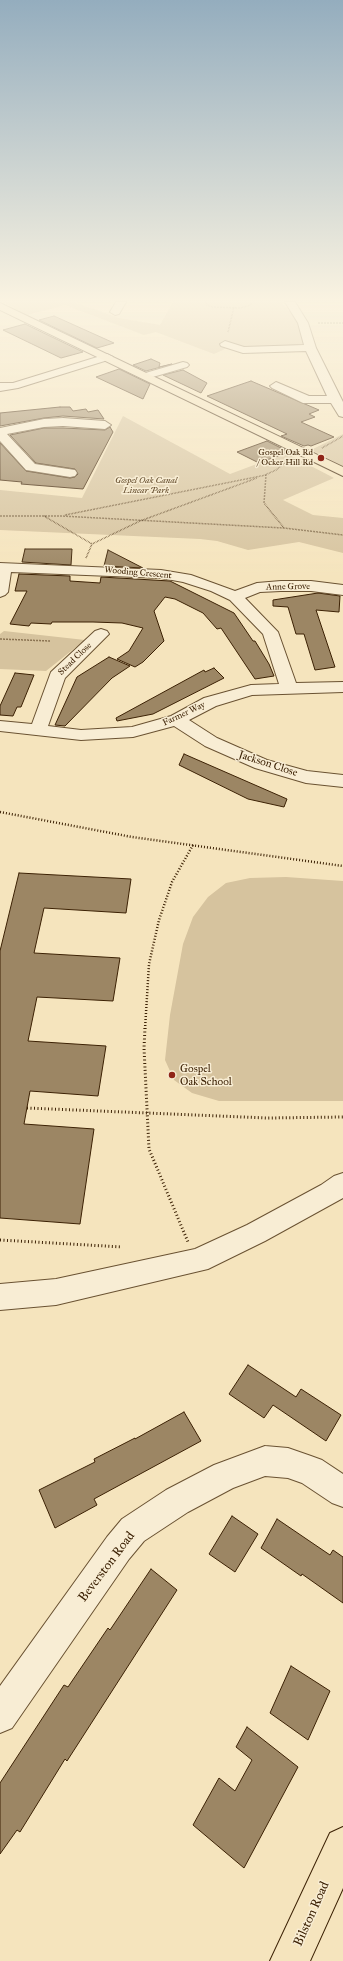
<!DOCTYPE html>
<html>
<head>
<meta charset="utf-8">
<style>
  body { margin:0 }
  canvas { display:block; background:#f5e4bd }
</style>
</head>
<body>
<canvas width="343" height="1961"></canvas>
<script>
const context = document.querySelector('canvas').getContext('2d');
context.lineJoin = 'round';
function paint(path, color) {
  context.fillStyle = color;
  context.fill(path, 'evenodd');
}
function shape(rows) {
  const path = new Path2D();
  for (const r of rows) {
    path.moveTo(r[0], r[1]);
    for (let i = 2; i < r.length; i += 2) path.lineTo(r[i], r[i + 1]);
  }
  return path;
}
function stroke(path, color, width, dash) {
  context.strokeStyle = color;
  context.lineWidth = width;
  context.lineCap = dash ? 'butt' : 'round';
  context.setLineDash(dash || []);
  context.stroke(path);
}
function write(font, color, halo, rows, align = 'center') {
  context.font = font + ' "IM FELL Great Primer",serif';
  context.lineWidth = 3;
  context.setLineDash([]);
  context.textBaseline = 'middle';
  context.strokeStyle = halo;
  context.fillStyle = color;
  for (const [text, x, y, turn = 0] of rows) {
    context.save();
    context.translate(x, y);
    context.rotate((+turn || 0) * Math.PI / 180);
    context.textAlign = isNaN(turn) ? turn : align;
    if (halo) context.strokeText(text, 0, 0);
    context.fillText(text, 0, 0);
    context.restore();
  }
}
paint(shape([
  [2,302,74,302,119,318,160,325,173,302,280,302,295,316,305,347,258,349,231,344,223,350,214,354,156,332,144,335,65,305,27,315],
  [123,416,230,474,286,453,334,478,283,500,313,515,343,518,343,553,299,542,248,550,217,541,200,539,0,530,0,490,82,498],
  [343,434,343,466,311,450],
  [4,631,85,640,46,671,0,669,0,634],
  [286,877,343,881,343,1101,219,1101,192,1093,174,1080,165,1060,170,1015,183,944,193,917,208,897,226,883,250,878]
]), '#d6c39e');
const building = shape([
  [54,316,114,343,97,348,39,320,54,316],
  [25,324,83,352,61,358,3,330,25,324],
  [151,359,160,363,159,367,172,364,146,371,133,365,151,359],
  [119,369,150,384,143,399,96,377,119,369],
  [183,370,207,383,201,393,163,375,183,370],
  [251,381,319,410,309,414,315,417,301,422,334,437,311,446,308,445,304,446,281,436,287,434,207,396,251,381],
  [60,407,70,407,73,411,86,409,88,412,98,410,104,419,63,416,44,418,0,426,0,413,60,407],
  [110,427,113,432,83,489,21,484,22,482,0,480,0,443,26,471,70,478,75,477,78,474,75,469,36,463,10,435,44,428,63,428,105,430,110,427],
  [267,441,289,452,259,463,237,452,267,441],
  [25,549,72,549,71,565,22,562,25,549],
  [108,550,143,568,104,566,108,550],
  [19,574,70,576,70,581,100,583,101,577,170,581,234,613,253,641,255,641,269,664,274,676,255,679,221,628,217,629,203,613,175,599,165,597,154,611,164,641,143,662,135,667,117,659,129,651,143,628,122,623,93,622,52,622,51,624,31,623,29,626,10,624,27,591,15,591,19,574],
  [318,593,340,596,339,612,316,610,335,667,315,670,304,634,296,634,288,607,273,606,273,600,318,593],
  [109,657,130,666,112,678,65,726,55,725,77,677,109,657],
  [214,668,224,678,153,714,117,721,116,718,204,670,205,672,214,668],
  [15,673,34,675,21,707,17,707,13,716,0,715,0,706,15,673],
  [184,754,287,799,284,807,248,799,179,765,184,754],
  [19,873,131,879,126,913,44,908,34,953,120,958,113,1001,37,997,28,1041,106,1046,98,1096,30,1091,24,1124,94,1129,80,1224,0,1218,0,951,19,873],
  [248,1365,296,1397,301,1389,341,1415,326,1441,273,1405,264,1418,229,1394,248,1365],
  [184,1412,201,1441,94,1499,97,1505,55,1528,39,1490,95,1462,94,1459,135,1438,135,1439,184,1412],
  [232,1516,258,1534,235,1572,209,1554,232,1516],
  [277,1519,330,1555,333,1550,343,1557,343,1603,302,1574,301,1576,261,1548,277,1519],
  [151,1569,177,1590,67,1761,65,1759,20,1832,17,1830,0,1854,0,1783,64,1685,68,1687,108,1628,110,1630,151,1569],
  [291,1666,330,1691,308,1740,270,1713,291,1666],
  [247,1727,298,1767,244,1868,193,1825,219,1778,235,1791,252,1760,236,1747,247,1727]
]);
paint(building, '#9c8664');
stroke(building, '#3c2104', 1);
const minor = shape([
  [116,302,126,302,119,314,115,315,110,312,116,302],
  [285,302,295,302,308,323,316,348,343,402,343,417,339,416,331,403,303,403,272,388,270,386,276,382,309,396,327,396,306,351,243,353,221,346,220,344,225,341,244,347,304,345,298,323,285,302],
  [107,354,113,357,111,359,18,388,0,391,0,383,13,383,107,354],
  [183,362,187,363,189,365,187,367,146,379,140,376,142,374,183,362],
  [63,418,105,421,111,425,105,429,63,426,44,427,7,434,35,464,75,470,77,473,75,476,70,477,26,470,0,441,0,428,44,419,63,418],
  [0,563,161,570,191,575,235,591,257,583,281,581,311,581,343,585,343,595,311,591,281,591,260,592,245,598,278,632,296,683,343,682,343,692,252,695,216,706,189,720,217,738,267,760,307,771,343,775,343,787,306,783,255,768,205,746,174,726,133,737,81,740,0,731,0,721,32,724,51,672,95,631,101,629,107,631,109,634,65,678,48,726,81,730,132,727,171,716,204,698,251,685,279,684,263,634,230,600,211,591,183,582,161,578,11,572,8,592,5,595,0,597,0,563],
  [343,1173,343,1198,265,1241,208,1269,56,1305,0,1310,0,1284,56,1279,195,1249,247,1225,321,1185,334,1176,343,1173],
  [265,1446,288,1448,311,1456,322,1460,343,1474,343,1507,332,1503,302,1483,288,1478,265,1476,233,1488,188,1512,144,1541,129,1559,12,1728,0,1733,0,1686,107,1537,122,1519,166,1490,214,1465,265,1446]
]);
const major = shape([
  [0,303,343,467,343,476,0,310,0,303],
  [343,1827,343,1888,310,1961,270,1961,330,1833,343,1827]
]);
stroke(minor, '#6a5232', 2);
stroke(major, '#3c2104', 2);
stroke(shape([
  [206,302,207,305,213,307,240,308,251,305,251,302],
  [318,323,343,323],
  [228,332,234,307],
  [322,448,343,436],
  [265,475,276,470,290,459],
  [65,515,266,475,264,503,284,528],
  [0,516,61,516,284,528,343,535],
  [44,516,92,544],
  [86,558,92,544,140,521,257,478],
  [0,639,50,641]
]), '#3c2104', 1.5, [0.5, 1]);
stroke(shape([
  [0,812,132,837,343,866],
  [145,1029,149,964,159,920,172,882,193,845]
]), '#3c2104', 2.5, [1, 2]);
stroke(shape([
  [145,1028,144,1048,149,1149,188,1242],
  [27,1108,267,1118,343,1117],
  [0,1240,122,1247]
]), '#3c2104', 3, [1, 2.5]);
paint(minor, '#f8edd4');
paint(major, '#f5e4bd');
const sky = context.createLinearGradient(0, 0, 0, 577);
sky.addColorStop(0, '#94adbe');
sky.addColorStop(0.52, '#faf3e1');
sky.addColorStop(1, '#faf3e100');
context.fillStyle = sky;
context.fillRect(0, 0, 343, 577);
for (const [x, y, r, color] of [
  [321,458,4,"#8f2418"],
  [172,1075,4,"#8f2418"]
]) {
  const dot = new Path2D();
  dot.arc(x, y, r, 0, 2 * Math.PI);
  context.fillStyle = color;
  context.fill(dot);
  stroke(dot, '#f8edd4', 1.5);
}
write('9px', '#3c2104', '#f8edd4', [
  ["Gospel Oak Rd",313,453],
  ["/ Ocker Hill Rd",313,463]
], 'right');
write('italic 9px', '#624a2a', '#f8edd4', [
  ["Gospel Oak Canal",146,481],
  ["Linear Park",146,491]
]);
write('9px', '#3c2104', '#f8edd4', [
  ["Wooding Crescent",138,573,5],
  ["Anne Grove",288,587,-1],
  ["Stead Close",75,659,-44],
  ["Farmer Way",184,714,-25]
]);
write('11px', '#3c2104', '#f8edd4', [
  ["Jackson Close",268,764,18]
]);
write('11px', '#3c2104', '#f8edd4', [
  ["Gospel",180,1069],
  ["Oak School",180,1082]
], 'left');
write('13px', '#3c2104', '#f8edd4', [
  ["Beverston Road",107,1567,-53],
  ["Bilston Road",312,1914,-66]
]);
</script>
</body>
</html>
